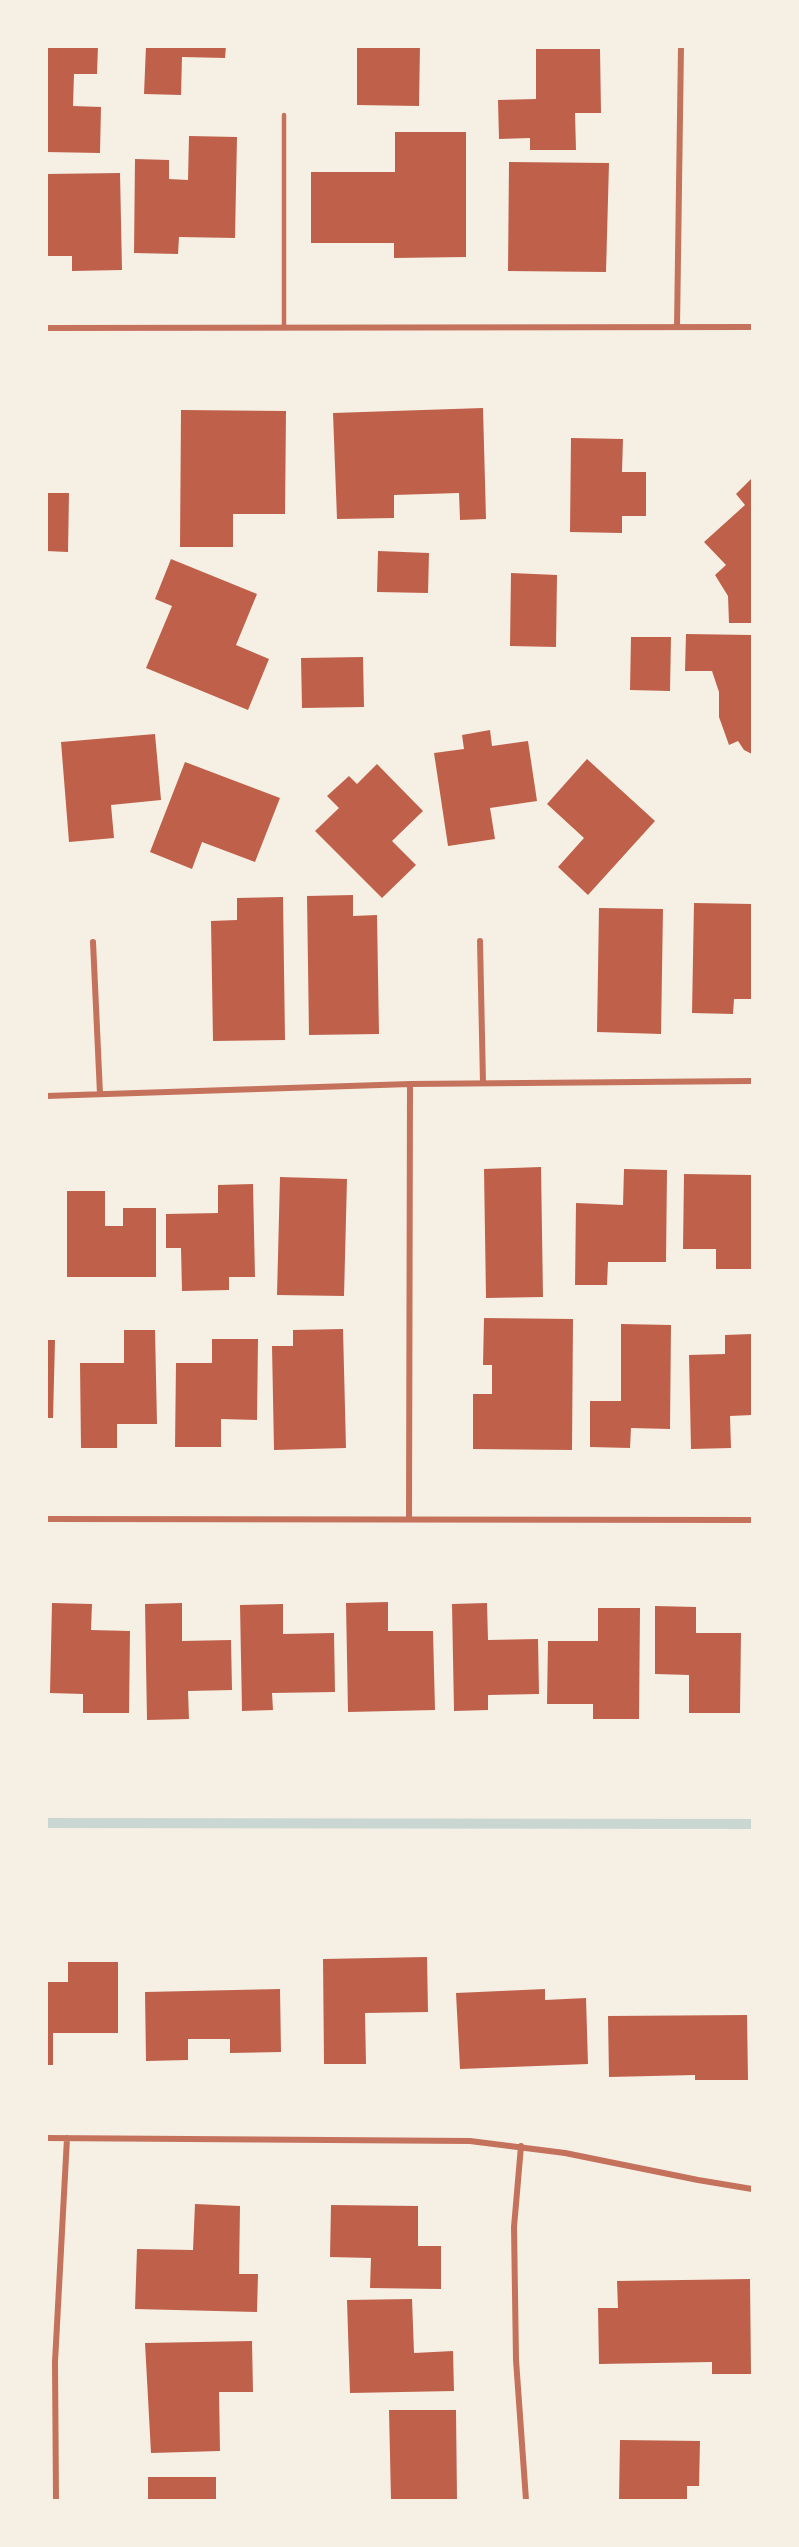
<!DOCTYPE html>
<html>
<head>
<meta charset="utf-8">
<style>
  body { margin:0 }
  #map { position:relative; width:799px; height:2547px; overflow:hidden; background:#f6efe4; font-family:"Fira Sans",sans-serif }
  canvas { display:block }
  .frame { position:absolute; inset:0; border:48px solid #f6efe4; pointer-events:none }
</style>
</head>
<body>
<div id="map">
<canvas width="799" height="2547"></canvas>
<div class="frame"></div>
</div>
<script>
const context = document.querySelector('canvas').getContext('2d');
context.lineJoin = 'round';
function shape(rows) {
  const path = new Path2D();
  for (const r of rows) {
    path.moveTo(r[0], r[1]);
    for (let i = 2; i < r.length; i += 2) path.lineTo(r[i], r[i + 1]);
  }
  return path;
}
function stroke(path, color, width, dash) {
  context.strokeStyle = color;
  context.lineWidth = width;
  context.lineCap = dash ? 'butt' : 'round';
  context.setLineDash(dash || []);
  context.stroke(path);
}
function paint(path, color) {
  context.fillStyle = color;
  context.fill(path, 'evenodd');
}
stroke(shape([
  [46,1823,752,1824]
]), '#c9d6d2', 10);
paint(shape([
  [46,46,98,46,97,74,74,74,73,106,101,107,100,153,46,152],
  [146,46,226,46,225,58,182,57,181,95,144,94],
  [357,46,420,46,419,106,357,105],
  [536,49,600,49,601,113,575,113,576,150,530,150,530,138,499,139,498,100,536,99],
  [395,132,466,132,466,257,394,258,394,243,311,243,311,172,395,172],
  [189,136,237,137,235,238,179,237,178,254,134,253,135,159,169,160,169,179,188,180],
  [509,162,609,163,606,272,508,271],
  [120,173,122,270,72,271,72,256,46,256,46,174],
  [483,408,486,519,460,520,459,493,394,495,394,518,337,519,333,413],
  [181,410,286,411,285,514,233,514,233,547,180,547],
  [571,438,623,439,622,472,646,472,646,516,622,516,622,533,570,532],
  [752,478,752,623,729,623,728,596,715,575,726,565,704,542,745,505,736,494],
  [46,493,69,493,68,552,46,551],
  [378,551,429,553,428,593,377,592],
  [171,559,257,594,236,645,269,659,248,710,146,668,172,606,155,599],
  [511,573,557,575,556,647,510,646],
  [686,634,752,635,752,754,744,750,738,741,729,745,719,717,719,692,712,671,685,671],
  [631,637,671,637,670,691,630,690],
  [363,657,364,707,302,708,301,658],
  [490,730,492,746,528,741,537,801,490,808,495,839,448,846,434,753,464,749,462,735],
  [155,734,161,800,111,805,114,838,69,842,61,742],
  [587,759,655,821,588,895,558,867,584,838,547,804],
  [185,762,280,798,255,862,202,842,192,869,150,852],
  [377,764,423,811,392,841,416,865,382,898,315,831,339,808,327,796,349,776,357,784],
  [353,895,353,916,377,915,379,1034,309,1035,307,896],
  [283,897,285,1040,213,1041,211,921,237,920,237,898],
  [694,903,752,904,752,999,734,999,733,1014,692,1013],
  [599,908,663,909,661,1034,597,1032],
  [541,1167,543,1297,486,1298,484,1169],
  [624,1169,667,1170,666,1262,608,1262,607,1285,575,1285,576,1203,623,1205],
  [684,1174,752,1175,752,1269,716,1269,716,1249,683,1249],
  [280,1177,347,1179,344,1296,277,1295],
  [253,1184,255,1277,229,1277,229,1290,182,1291,181,1248,166,1248,166,1214,218,1213,218,1185],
  [67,1191,105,1191,105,1226,123,1226,123,1208,156,1208,156,1277,67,1277],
  [484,1318,573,1319,572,1450,473,1449,473,1394,492,1394,492,1365,483,1365],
  [621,1324,671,1325,670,1429,631,1428,630,1448,590,1447,590,1401,621,1401],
  [343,1329,346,1448,274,1450,272,1346,293,1346,293,1330],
  [124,1330,155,1330,157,1424,117,1424,117,1448,81,1448,80,1363,124,1363],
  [752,1334,752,1415,730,1416,731,1448,691,1449,689,1355,725,1354,725,1335],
  [212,1339,258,1339,257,1420,221,1419,221,1447,175,1447,176,1363,212,1363],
  [46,1340,55,1340,53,1418,46,1418],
  [388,1602,388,1631,433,1631,435,1710,348,1712,346,1603],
  [52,1603,92,1604,91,1630,130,1631,129,1713,83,1713,83,1694,50,1693],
  [182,1603,182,1641,231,1640,232,1690,188,1691,189,1719,147,1720,145,1604],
  [487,1603,488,1640,538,1639,539,1694,488,1695,488,1710,454,1711,452,1604],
  [283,1604,283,1634,334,1633,335,1692,272,1693,273,1710,242,1711,240,1605],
  [655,1606,696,1607,696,1633,741,1633,740,1713,689,1713,689,1675,655,1674],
  [598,1608,640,1608,639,1719,593,1719,593,1704,547,1704,548,1641,598,1641],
  [427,1957,428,2012,365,2013,366,2064,324,2064,323,1959],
  [68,1962,118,1962,118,2033,53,2033,53,2065,46,2065,46,1982,68,1982],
  [280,1989,281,2052,230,2053,230,2039,188,2039,188,2060,146,2061,145,1992],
  [545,1989,545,2000,586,1998,588,2064,460,2069,456,1993],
  [747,2015,748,2080,695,2080,695,2075,609,2077,608,2016],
  [195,2204,240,2206,239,2274,258,2274,257,2312,135,2309,137,2249,193,2250],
  [331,2205,418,2206,418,2246,441,2246,441,2289,370,2288,371,2258,330,2257],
  [750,2279,751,2374,712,2374,712,2362,599,2364,598,2308,618,2308,617,2281],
  [412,2299,414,2353,453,2351,454,2391,350,2393,347,2300],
  [252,2341,253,2392,219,2392,220,2451,151,2453,145,2343],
  [389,2410,456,2410,457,2500,391,2500],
  [620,2440,700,2441,699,2486,687,2486,687,2500,619,2500],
  [148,2477,216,2477,216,2500,148,2500]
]), '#bf614a');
stroke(shape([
  [284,115,284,328]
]), '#c5725c', 4.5);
stroke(shape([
  [677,327,681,46],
  [46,328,752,327],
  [480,941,483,1083],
  [93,942,100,1094],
  [46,1096,410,1084,752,1081],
  [409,1518,410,1084],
  [46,1519,752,1520],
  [46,2138,470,2141,565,2153,698,2180,752,2189],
  [521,2146,514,2227,516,2360,526,2500],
  [56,2500,55,2362,67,2138]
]), '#c5725c', 6);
</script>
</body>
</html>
